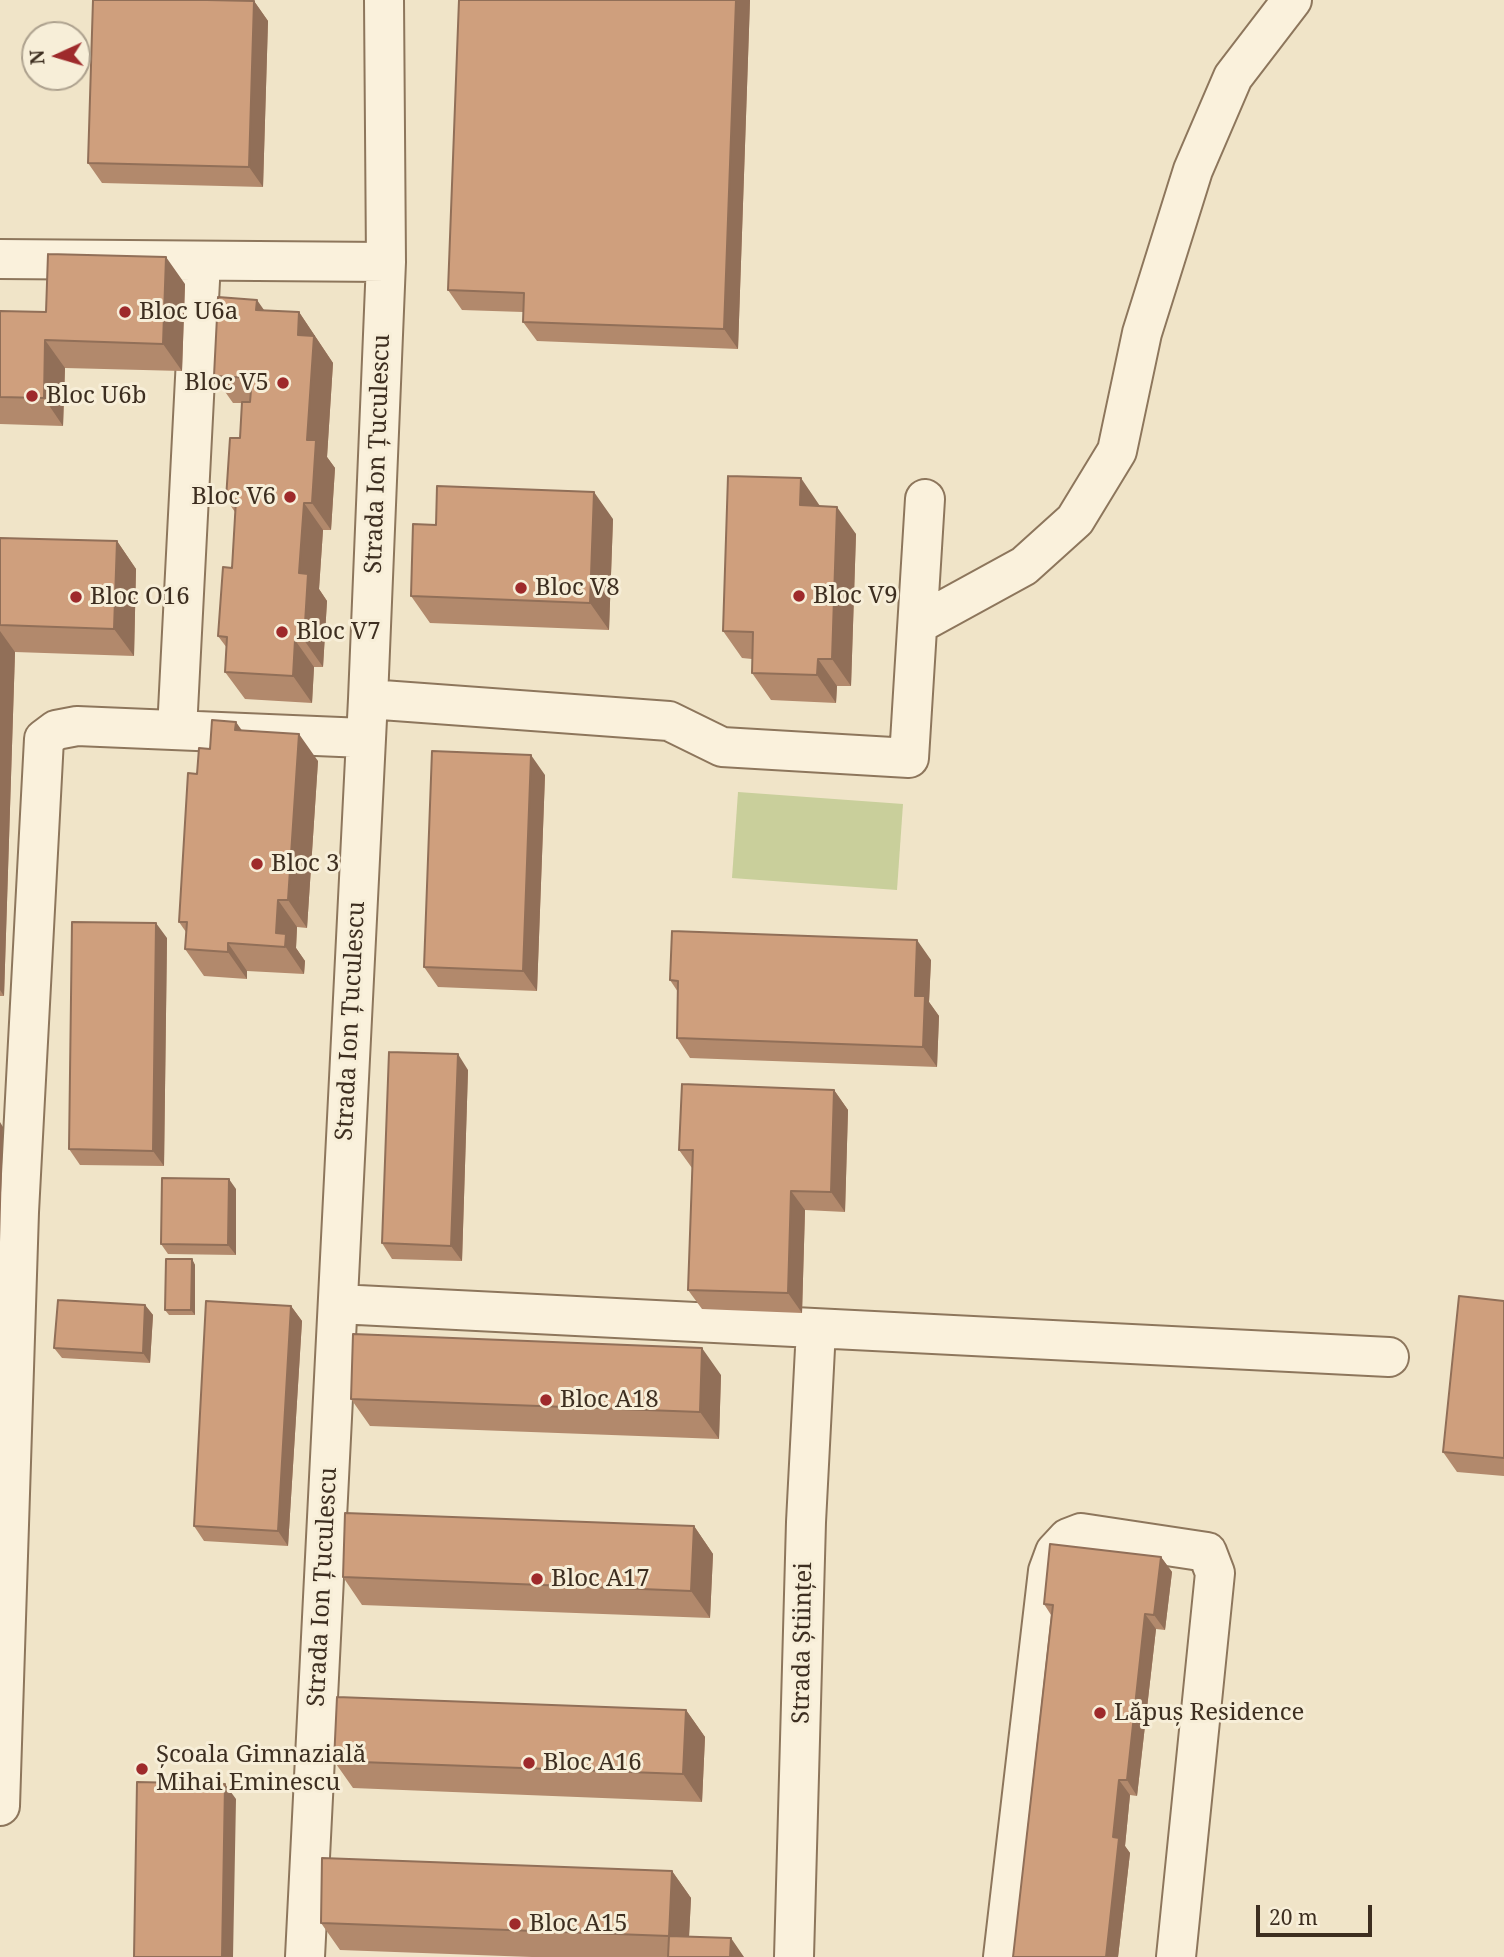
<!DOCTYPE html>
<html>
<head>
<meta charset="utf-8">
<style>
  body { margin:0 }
  #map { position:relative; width:1504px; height:1957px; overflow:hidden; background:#f0e4c8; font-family:"Noto Serif",serif }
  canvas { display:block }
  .north { position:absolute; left:21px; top:21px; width:70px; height:70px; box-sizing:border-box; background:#f7eed8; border:2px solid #ada18e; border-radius:50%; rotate:266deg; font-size:19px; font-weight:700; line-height:28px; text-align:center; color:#3d2e20 }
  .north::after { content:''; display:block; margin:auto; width:24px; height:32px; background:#9e2a2b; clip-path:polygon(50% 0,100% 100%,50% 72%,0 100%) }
  .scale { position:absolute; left:1256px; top:1905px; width:116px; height:32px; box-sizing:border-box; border:4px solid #3d2e20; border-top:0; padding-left:9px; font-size:21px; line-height:24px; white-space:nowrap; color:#3d2e20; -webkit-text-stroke:5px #f7eed8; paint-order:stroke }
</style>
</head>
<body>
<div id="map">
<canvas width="1504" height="1957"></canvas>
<div class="north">N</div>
<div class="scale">20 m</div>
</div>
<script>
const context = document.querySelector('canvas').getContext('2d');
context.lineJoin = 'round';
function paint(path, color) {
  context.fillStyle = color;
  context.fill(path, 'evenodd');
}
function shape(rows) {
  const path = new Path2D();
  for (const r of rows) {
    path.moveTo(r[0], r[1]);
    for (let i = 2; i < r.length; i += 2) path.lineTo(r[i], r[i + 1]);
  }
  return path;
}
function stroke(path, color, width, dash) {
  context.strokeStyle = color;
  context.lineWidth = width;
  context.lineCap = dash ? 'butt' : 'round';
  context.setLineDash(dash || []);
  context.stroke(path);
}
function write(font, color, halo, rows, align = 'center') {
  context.font = font + ' "Noto Serif",serif';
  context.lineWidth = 6;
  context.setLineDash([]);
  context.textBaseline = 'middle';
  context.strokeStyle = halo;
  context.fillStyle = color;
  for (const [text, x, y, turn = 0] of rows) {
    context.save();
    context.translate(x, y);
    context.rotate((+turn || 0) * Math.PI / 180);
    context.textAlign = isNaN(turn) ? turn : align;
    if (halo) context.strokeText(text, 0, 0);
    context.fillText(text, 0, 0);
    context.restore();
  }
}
paint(shape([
  [738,792,903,804,897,890,732,878]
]), '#c9cf9b');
const minor = shape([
  [0,259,386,262],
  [920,623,1024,566,1075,520,1117,451,1142,333,1193,170,1233,77,1292,0],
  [368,699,669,721,722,747,909,758,925,499],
  [177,730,201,261],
  [338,1304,1389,1357],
  [0,1806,19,1212,44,739,56,730,77,726,364,738],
  [305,1957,368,699,386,262,384,0],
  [794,1957,806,1522,816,1329],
  [1003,1957,1048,1571,1055,1552,1068,1538,1081,1533,1207,1552,1215,1573,1176,1957]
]);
stroke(minor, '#8d765c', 42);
stroke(minor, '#faf1dc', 38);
paint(shape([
  [459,0,750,0,738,349,537,341,523,322,523,312,462,310,448,290],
  [254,1,268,21,263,187,102,183,88,163],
  [185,284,182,371,65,368,63,426,0,424,0,311,46,312],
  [264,310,299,312,333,363,327,457,335,468,331,530,323,530,319,589,327,601,323,667,314,667,312,703,245,699,225,672,227,648,218,636,232,568,235,512,226,499,240,438,242,403,233,403,214,376],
  [820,506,856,534,851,686,837,686,836,703,771,700,752,673,752,659,742,658,723,631],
  [613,519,609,630,430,623,411,596,436,525],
  [0,538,117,541,136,569,134,656,15,652,4,996,0,996],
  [242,731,318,761,307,928,297,927,296,948,305,961,304,974,247,971,247,979,204,976,185,949,186,932,179,922,197,774,210,749],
  [545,775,537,991,438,987,424,967],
  [167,938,164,1166,80,1165,69,1149],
  [931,960,929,1002,939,1016,937,1067,690,1058,677,1038,678,992,670,980],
  [468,1070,462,1261,392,1259,382,1243],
  [834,1090,848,1110,845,1212,805,1210,802,1313,702,1309,688,1290,692,1168,679,1150],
  [236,1189,236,1255,168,1254,161,1244],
  [192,1259,195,1265,195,1315,169,1315,165,1310],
  [1504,1301,1504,1476,1457,1472,1443,1452],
  [145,1305,153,1315,150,1363,62,1358,54,1348],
  [291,1306,302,1321,288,1546,204,1541,194,1526],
  [721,1375,719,1439,370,1426,351,1399],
  [694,1526,713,1554,710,1618,362,1605,343,1577],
  [1161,1557,1172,1572,1165,1630,1156,1629,1137,1796,1130,1795,1125,1846,1130,1853,1118,1957,1013,1957,1051,1615,1044,1604],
  [686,1710,705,1737,702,1802,353,1788,334,1761],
  [672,1871,691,1898,689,1936,744,1957,532,1957,340,1950,321,1923]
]), '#b2896c');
paint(shape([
  [736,0,750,0,738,349,724,329],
  [254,1,268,21,263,187,249,167],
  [166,257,185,284,182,371,163,344],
  [257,300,276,327,256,310],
  [299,312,333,363,327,457,335,468,331,530,312,503,307,440,298,335],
  [45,340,65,368,63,426,44,398],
  [801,478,820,506,800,505],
  [594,492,613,519,609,630,590,603],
  [304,503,323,530,319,589,327,601,323,667,304,640,299,573],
  [837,507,856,534,851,686,832,659],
  [117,541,136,569,134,656,114,629],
  [0,631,15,652,4,996,0,990],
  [295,640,314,667,312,703,293,676],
  [818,659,837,686,836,703,817,675],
  [236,722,255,749,235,730],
  [299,734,318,761,307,928,288,900],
  [531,755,545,775,537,991,523,971],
  [278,900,297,927,296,948,305,961,304,974,276,933],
  [156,923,167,938,164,1166,153,1151],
  [917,940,931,960,929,1002,939,1016,937,1067,923,1047,915,996],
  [228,943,247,971,247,979,228,952],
  [458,1054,468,1070,462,1261,451,1246],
  [834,1090,848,1110,845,1212,831,1192],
  [0,1122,3,1127,0,1242],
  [229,1179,236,1189,236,1255,228,1245],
  [791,1191,805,1210,802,1313,788,1293],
  [192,1259,195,1265,195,1315,191,1310],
  [145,1305,153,1315,150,1363,143,1353],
  [291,1306,302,1321,288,1546,278,1531],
  [702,1348,721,1375,719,1439,700,1412],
  [694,1526,713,1554,710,1618,691,1591],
  [1161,1557,1172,1572,1165,1630,1154,1615],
  [1145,1614,1156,1629,1137,1796,1127,1780],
  [686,1710,705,1737,702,1802,683,1774],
  [1119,1780,1130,1795,1125,1846,1130,1853,1118,1957,1106,1957,1113,1837],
  [225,1784,236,1799,233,1957,222,1957],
  [672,1871,691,1898,688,1957,669,1936],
  [731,1938,744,1957,730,1957]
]), '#916f58');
const building = shape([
  [93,0,207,0,254,1,249,167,88,163,93,0],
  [459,0,736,0,724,329,523,322,524,293,448,290,459,0],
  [48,254,166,257,163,344,45,340,44,398,0,397,0,311,46,312,48,254],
  [218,297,257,300,256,310,299,312,298,335,314,336,307,440,316,440,312,503,304,503,299,573,308,574,304,640,295,640,293,676,225,672,227,637,218,636,223,567,232,568,236,500,226,499,230,438,240,438,242,402,250,402,252,378,214,376,218,297],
  [728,476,801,478,800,505,837,507,832,659,818,659,817,675,752,673,753,632,723,631,728,476],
  [437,486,594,492,590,603,411,596,413,524,436,525,437,486],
  [0,538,117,541,114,629,0,625,0,538],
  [212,720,236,722,235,730,299,734,288,900,278,900,276,933,286,934,285,947,228,943,228,952,185,949,187,922,179,922,188,773,197,774,199,748,210,749,212,720],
  [432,751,531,755,523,971,424,967,432,751],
  [72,922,156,923,153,1151,69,1149,72,922],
  [672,931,917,940,915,996,925,996,923,1047,677,1038,678,981,670,980,672,931],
  [389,1052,458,1054,451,1246,382,1243,389,1052],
  [682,1084,834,1090,831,1192,791,1191,788,1293,688,1290,693,1150,679,1150,682,1084],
  [162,1178,229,1179,228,1245,161,1244,162,1178],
  [166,1259,192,1259,191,1310,165,1310,166,1259],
  [1459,1296,1504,1301,1504,1458,1443,1452,1459,1296],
  [58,1300,145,1305,143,1353,54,1348,58,1300],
  [206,1301,291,1306,278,1531,194,1526,206,1301],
  [353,1334,702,1348,700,1412,351,1399,353,1334],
  [345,1513,694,1526,691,1591,343,1577,345,1513],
  [1050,1544,1161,1557,1154,1615,1145,1614,1127,1780,1119,1780,1113,1837,1119,1838,1106,1957,1013,1957,1053,1605,1044,1604,1050,1544],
  [337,1697,686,1710,683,1774,334,1761,337,1697],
  [137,1782,225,1784,222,1957,134,1957,137,1782],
  [322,1858,672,1871,669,1936,321,1923,322,1858],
  [669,1936,731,1938,730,1957,668,1957,669,1936]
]);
paint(building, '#cf9f7d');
stroke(building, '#916f58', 2);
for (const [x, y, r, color] of [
  [125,312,7,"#9e2a2b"],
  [283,383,7,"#9e2a2b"],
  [32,396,7,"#9e2a2b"],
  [290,497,7,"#9e2a2b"],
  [521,588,7,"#9e2a2b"],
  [799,596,7,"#9e2a2b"],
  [76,597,7,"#9e2a2b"],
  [282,632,7,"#9e2a2b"],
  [257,864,7,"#9e2a2b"],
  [546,1400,7,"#9e2a2b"],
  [537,1579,7,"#9e2a2b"],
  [1100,1713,7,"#9e2a2b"],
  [529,1763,7,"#9e2a2b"],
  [142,1769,7,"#9e2a2b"],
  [515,1924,7,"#9e2a2b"]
]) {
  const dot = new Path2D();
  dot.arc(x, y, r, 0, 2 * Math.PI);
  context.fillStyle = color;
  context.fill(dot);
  stroke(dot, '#f7eed8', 2.5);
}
write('24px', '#3d2e20', '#f7eed8', [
  ["Bloc U6a",139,312],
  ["Bloc V5",269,383,"right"],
  ["Bloc U6b",46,396],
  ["Bloc V6",276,497,"right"],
  ["Bloc V8",535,588],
  ["Bloc V9",813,596],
  ["Bloc O16",90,597],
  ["Bloc V7",296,632],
  ["Bloc 3",271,864],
  ["Bloc A18",560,1400],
  ["Bloc A17",551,1579],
  ["Lăpuș Residence",1114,1713],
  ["Școala Gimnazială",156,1755],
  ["Mihai Eminescu",156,1783],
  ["Bloc A16",543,1763],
  ["Bloc A15",529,1924]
], 'left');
write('24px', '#3d2e20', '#f7eed8', [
  ["Strada Ion Țuculescu",378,454,-88],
  ["Strada Ion Țuculescu",351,1021,-87],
  ["Strada Ion Țuculescu",323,1587,-87],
  ["Strada Științei",803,1643,-89]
]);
</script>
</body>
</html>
